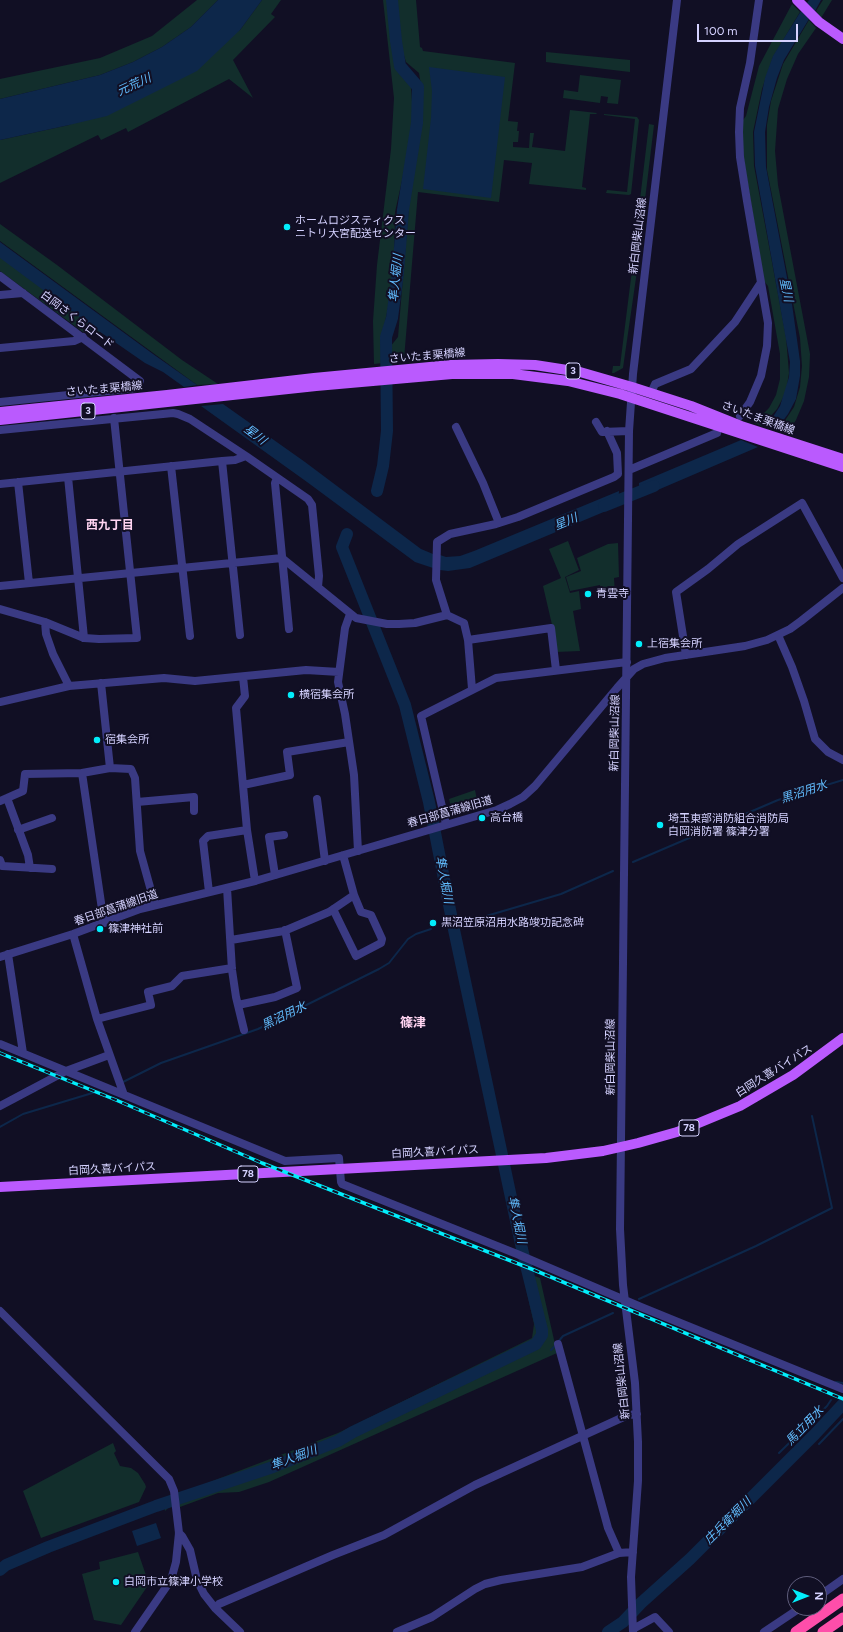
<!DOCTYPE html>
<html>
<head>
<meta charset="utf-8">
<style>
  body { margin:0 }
  #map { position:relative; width:843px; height:1632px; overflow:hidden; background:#110f24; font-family:Figtree,sans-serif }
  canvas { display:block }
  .north { position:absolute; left:787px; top:1576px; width:40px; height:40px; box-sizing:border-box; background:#110f24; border:1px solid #5f5d7c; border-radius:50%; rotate:90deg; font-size:11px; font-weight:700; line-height:16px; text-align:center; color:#d5d2ff }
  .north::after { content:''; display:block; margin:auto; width:14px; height:18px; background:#02edfb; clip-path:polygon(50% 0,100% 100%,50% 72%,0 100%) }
  .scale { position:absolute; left:697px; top:24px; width:101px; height:18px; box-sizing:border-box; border:2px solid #d5d2ff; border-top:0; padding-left:5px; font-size:12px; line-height:14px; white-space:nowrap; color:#d5d2ff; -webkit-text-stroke:3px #110f24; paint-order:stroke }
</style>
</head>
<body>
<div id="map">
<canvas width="843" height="1632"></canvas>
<div class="north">N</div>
<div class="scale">100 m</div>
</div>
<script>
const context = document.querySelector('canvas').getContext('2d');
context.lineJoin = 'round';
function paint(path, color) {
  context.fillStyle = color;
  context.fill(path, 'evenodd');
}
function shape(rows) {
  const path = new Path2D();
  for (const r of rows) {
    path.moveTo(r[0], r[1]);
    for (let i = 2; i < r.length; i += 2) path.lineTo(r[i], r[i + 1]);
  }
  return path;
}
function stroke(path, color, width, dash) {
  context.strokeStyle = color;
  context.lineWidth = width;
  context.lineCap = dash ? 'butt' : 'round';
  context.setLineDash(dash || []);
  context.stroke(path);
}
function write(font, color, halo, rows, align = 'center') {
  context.font = font + ' Figtree,"Noto Sans JP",sans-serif';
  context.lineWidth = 4;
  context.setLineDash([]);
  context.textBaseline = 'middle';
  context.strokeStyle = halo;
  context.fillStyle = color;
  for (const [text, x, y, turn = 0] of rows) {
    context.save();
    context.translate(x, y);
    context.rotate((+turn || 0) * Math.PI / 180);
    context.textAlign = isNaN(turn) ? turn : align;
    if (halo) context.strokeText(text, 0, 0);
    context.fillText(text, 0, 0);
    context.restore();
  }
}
paint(shape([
  [197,0,218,0,191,27,162,47,133,62,100,75,0,99,0,79,100,58,152,36],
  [262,0,281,0,271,14,275,17,233,60,253,98,229,79,128,132,126,128,101,140,98,135,0,183,0,140,69,125,240,30],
  [383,0,389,0,392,45,399,67,411,87,413,115,407,158,395,212,394,267,388,308,382,336,383,363,374,364,373,321,377,265,391,149,394,98],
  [396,0,416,0,420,47,422,48,423,51,515,63,508,121,518,122,517,131,519,131,518,142,513,142,513,147,529,148,530,133,534,133,532,147,565,151,570,110,597,113,596,114,590,114,582,187,586,188,586,190,529,184,532,163,504,160,499,202,418,192,404,359,390,362,390,347,398,337,411,182,421,124,422,92,419,73,406,62,400,43],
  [823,0,832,0,821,18,816,11],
  [792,4,800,12,773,57,762,89,753,132,754,166,786,337,789,373,786,392,777,409,762,426,754,423,769,408,776,395,780,379,780,354,768,286,764,281,745,167,742,144,743,120,746,116,759,66],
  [809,20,816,28,798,54,787,79,778,109,775,151,778,185,810,354,809,377,804,401,796,420,787,434,778,431,794,407,800,387,802,366,800,338,767,170,767,125,771,101,783,64],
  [546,52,630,60,630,72,546,62],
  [580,75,621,80,618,104,607,103,608,97,601,96,600,103,563,98,564,90,578,92],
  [604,114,637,117,639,120,631,194,629,195,606,193,607,190,627,192,635,119,604,115],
  [649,124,654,125,638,258,633,258],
  [0,224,57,265,182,360,218,384,197,385,0,241],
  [0,256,104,332,83,332,0,271],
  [632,270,637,271,623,368,614,373,612,373,613,366,620,366],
  [568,541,579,570,565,577,570,593,579,591,581,609,573,611,580,651,556,652,553,629,543,586,561,578,549,549],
  [618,543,619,577,614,578,615,595,602,597,600,585,570,591,566,577,581,571,577,558,608,544],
  [475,790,478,805,460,808,460,805,451,807,449,799],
  [522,1271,540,1278,557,1353,269,1482,239,1492,218,1493,180,1507,179,1505,170,1506,165,1511,163,1500,338,1433,532,1338,534,1324],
  [113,1443,116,1451,114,1453,120,1466,131,1468,138,1473,145,1484,146,1487,139,1502,41,1538,23,1491],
  [138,1552,149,1584,121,1625,94,1620,82,1574,100,1569,99,1562]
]), '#122e2c');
paint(shape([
  [218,0,262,0,240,30,197,71,107,116,69,125,0,140,0,99,100,75,133,62,162,47,191,27],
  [809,0,821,0,815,11,807,3],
  [801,11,809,19,784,60,777,78,769,107,765,132,766,167,792,304,800,361,800,376,796,399,788,414,776,430,764,426,771,420,780,406,789,377,790,362,755,166,754,132,765,78,773,56],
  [429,67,505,77,491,198,423,189,431,118,432,91],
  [0,242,153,354,197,385,184,387,163,372,145,363,93,327,0,258],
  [223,404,305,462,421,549,433,554,433,568,415,562,307,482,201,406],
  [741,440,758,447,639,498,639,483],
  [619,491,618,506,470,568,448,571,440,570,440,555,446,557,460,556,474,551],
  [156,1523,161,1538,137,1546,132,1531]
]), '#0d274a');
stroke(shape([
  [633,862,778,800,843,780],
  [476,919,561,894,613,871],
  [123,1082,161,1063,258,1029,379,969,389,963,408,939,416,934,431,929],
  [0,1127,23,1114,99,1091],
  [639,1299,756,1246,832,1208,812,1116],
  [558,1342,563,1336,613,1313],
  [551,1350,555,1346],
  [836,1382,843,1383],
  [819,1444,843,1419],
  [779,1453,827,1406,831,1400]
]), '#0d274a', 2);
stroke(shape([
  [377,491,383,466,387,431,386,337,392,318,398,273,403,210,417,123,418,87,400,66,396,41,392,0],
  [604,506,654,486],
  [0,1570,6,1565,48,1547,156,1506,273,1467,338,1441,353,1432,536,1344,542,1335,542,1330,522,1249,453,925,429,802,405,705,342,547,347,534],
  [608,1632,623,1622,641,1603,690,1559,815,1434,843,1404]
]), '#0d274a', 12);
stroke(shape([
  [0,276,140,381,137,388,0,402],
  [0,295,23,293],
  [0,348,74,341,83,337],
  [651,393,655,384,691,369,735,322,760,284],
  [740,416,750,402,761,376,767,346,768,323,747,201,740,157,739,132,740,108,750,63,759,0],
  [596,422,602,432,629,431],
  [456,427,483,483,499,523],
  [0,430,173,413,178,414,190,419,246,456,308,499,312,505,319,576,318,587],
  [222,461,240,635],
  [171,466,190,636],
  [629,470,717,433],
  [68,477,84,638],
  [277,478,275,483,289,629],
  [18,482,29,583],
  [0,484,222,461,235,460,246,456],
  [0,586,282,558,356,618,387,624,399,624,415,623,447,615,464,623,468,640,472,689],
  [0,609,45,622,84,638,99,639,137,638,114,418],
  [350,614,345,628,338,682,345,714,354,775,358,851],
  [447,615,436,580,437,542,450,534,496,524,518,517,614,477,618,474,617,453,607,431],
  [45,622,46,634,53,654,69,686,164,678,195,681,306,670,339,672],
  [778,635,792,667,804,701,815,739,828,752,843,760],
  [468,640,551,628,556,670],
  [686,655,676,592,708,569,738,544,802,503,843,578],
  [243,677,245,696,236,708,247,830,255,881],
  [101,683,110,768,82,773,104,923],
  [0,702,69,686],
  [110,768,131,769,135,778,140,851,155,905],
  [243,785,290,775,287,752,349,742],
  [7,798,28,855,30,868],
  [317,799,325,861],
  [0,801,23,791,25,774,82,773],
  [137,802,194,797,194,811],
  [446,824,421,716,496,678,627,662],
  [18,830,52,818],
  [0,860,2,866,52,869],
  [275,875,269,837,284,835],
  [227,888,232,970,236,997,244,1030],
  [209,892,203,841,208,836,247,830],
  [333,909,356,956,381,943,382,939,371,915,361,912,354,895,343,855],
  [73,934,97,1019,124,1095],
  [231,940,284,931,329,912,354,895],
  [8,954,23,1053],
  [0,957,73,934,140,909,255,881,497,810,510,804,523,797,535,786,617,688,634,669,643,664,665,658,745,646,767,640,790,629,801,621,843,588],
  [238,1005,275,997,297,988,285,930],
  [97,1019,151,1005,148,992,172,986,182,976,232,968],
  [0,1044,285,1161,339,1158,341,1182,342,1184,517,1254,641,1307,843,1389],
  [0,1106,66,1071,109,1055],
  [0,1311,169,1479,174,1491,179,1533,176,1562,171,1580,135,1632],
  [558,1344,608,1528,619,1553],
  [179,1533,182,1536,190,1550,197,1580,204,1594,215,1608,240,1632],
  [819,1596,843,1579],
  [215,1608,219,1604,333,1555,384,1535,475,1485,628,1415,637,1414],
  [633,1629,655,1617,669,1632],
  [397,1632,432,1617,475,1589,485,1584,501,1580,582,1567,619,1553,633,1552],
  [633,1632,631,1577,638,1481,638,1442,635,1383,623,1285,620,1229,629,431,633,374,677,0],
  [764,1632,800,1608]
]), '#3a3a83', 8);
stroke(shape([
  [797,0,819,22,843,39],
  [0,412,167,395,314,378,451,365,498,364,535,365,580,372,632,387,691,406,741,426,843,459],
  [0,420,316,386,452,374,513,374,568,381,620,394,843,467],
  [0,1187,546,1158,603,1151,638,1143,677,1132,740,1106,793,1075,843,1038]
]), '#ba5afe', 10);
stroke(shape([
  [796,1632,843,1599],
  [823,1632,843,1618]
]), '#fe4eaa', 11);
const rail = shape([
  [0,1053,116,1100,262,1163,534,1270,843,1399]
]);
stroke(rail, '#02edfb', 3.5);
stroke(rail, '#110f24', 2, [6]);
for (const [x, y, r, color] of [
  [287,227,4,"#02edfb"],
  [588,594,4,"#02edfb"],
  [639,644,4,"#02edfb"],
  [291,695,4,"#02edfb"],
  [97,740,4,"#02edfb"],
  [482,818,4,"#02edfb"],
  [660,825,4,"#02edfb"],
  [433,923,4,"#02edfb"],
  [100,929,4,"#02edfb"],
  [116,1582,4,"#02edfb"]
]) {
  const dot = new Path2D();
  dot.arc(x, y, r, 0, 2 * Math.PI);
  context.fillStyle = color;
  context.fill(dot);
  stroke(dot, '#110f24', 1.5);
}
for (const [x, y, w] of [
  [573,371,14],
  [88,411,14],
  [689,1128,20],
  [248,1174,20]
]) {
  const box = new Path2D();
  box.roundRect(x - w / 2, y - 8, w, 16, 3);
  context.fillStyle = '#110f24';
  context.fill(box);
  stroke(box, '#d5d2ff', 1);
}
write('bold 10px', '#d5d2ff', null, [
  ["3",573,371],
  ["3",88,411],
  ["78",689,1128],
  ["78",248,1174]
]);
write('11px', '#d5d2ff', '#110f24', [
  ["ホームロジスティクス",295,221],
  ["ニトリ大宮配送センター",295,234],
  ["青雲寺",596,594],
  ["上宿集会所",647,644],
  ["横宿集会所",299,695],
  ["宿集会所",105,740],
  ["高台橋",490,818],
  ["埼玉東部消防組合消防局",668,819],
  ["白岡消防署 篠津分署",668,832],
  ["黒沼笠原沼用水路竣功記念碑",441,923],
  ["篠津神社前",108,929],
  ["白岡市立篠津小学校",124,1582]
], 'left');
write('11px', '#d5d2ff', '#110f24', [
  ["新白岡柴山沼線",638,236,-83],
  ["白岡さくらロード",77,320,37],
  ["さいたま栗橋線",427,356,-5],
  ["さいたま栗橋線",104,389,-5],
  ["さいたま栗橋線",758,418,20],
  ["新白岡柴山沼線",615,733,-89],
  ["春日部菖蒲線旧道",450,812,-16],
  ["春日部菖蒲線旧道",116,908,-19],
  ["新白岡柴山沼線",611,1057,-90],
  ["白岡久喜バイパス",774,1071,-32],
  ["白岡久喜バイパス",435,1152,-3],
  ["白岡久喜バイパス",112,1169,-3],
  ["新白岡柴山沼線",622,1381,-96]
]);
write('italic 12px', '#61bcfe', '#110f24', [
  ["元荒川",134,85,-25],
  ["隼人堀川",396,278,-84],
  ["星川",786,290,78],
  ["星川",255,435,37],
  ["星川",566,522,-23],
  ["黒沼用水",804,792,-18],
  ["隼人堀川",444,880,79],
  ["黒沼用水",284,1016,-26],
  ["隼人堀川",517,1220,78],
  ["馬立用水",805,1426,-46],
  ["隼人堀川",294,1458,-21],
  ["庄兵衛堀川",728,1521,-45]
]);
write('bold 12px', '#ffd4f1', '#110f24', [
  ["西九丁目",110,525]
]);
write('bold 13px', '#ffd4f1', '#110f24', [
  ["篠津",413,1023]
]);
</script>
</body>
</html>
